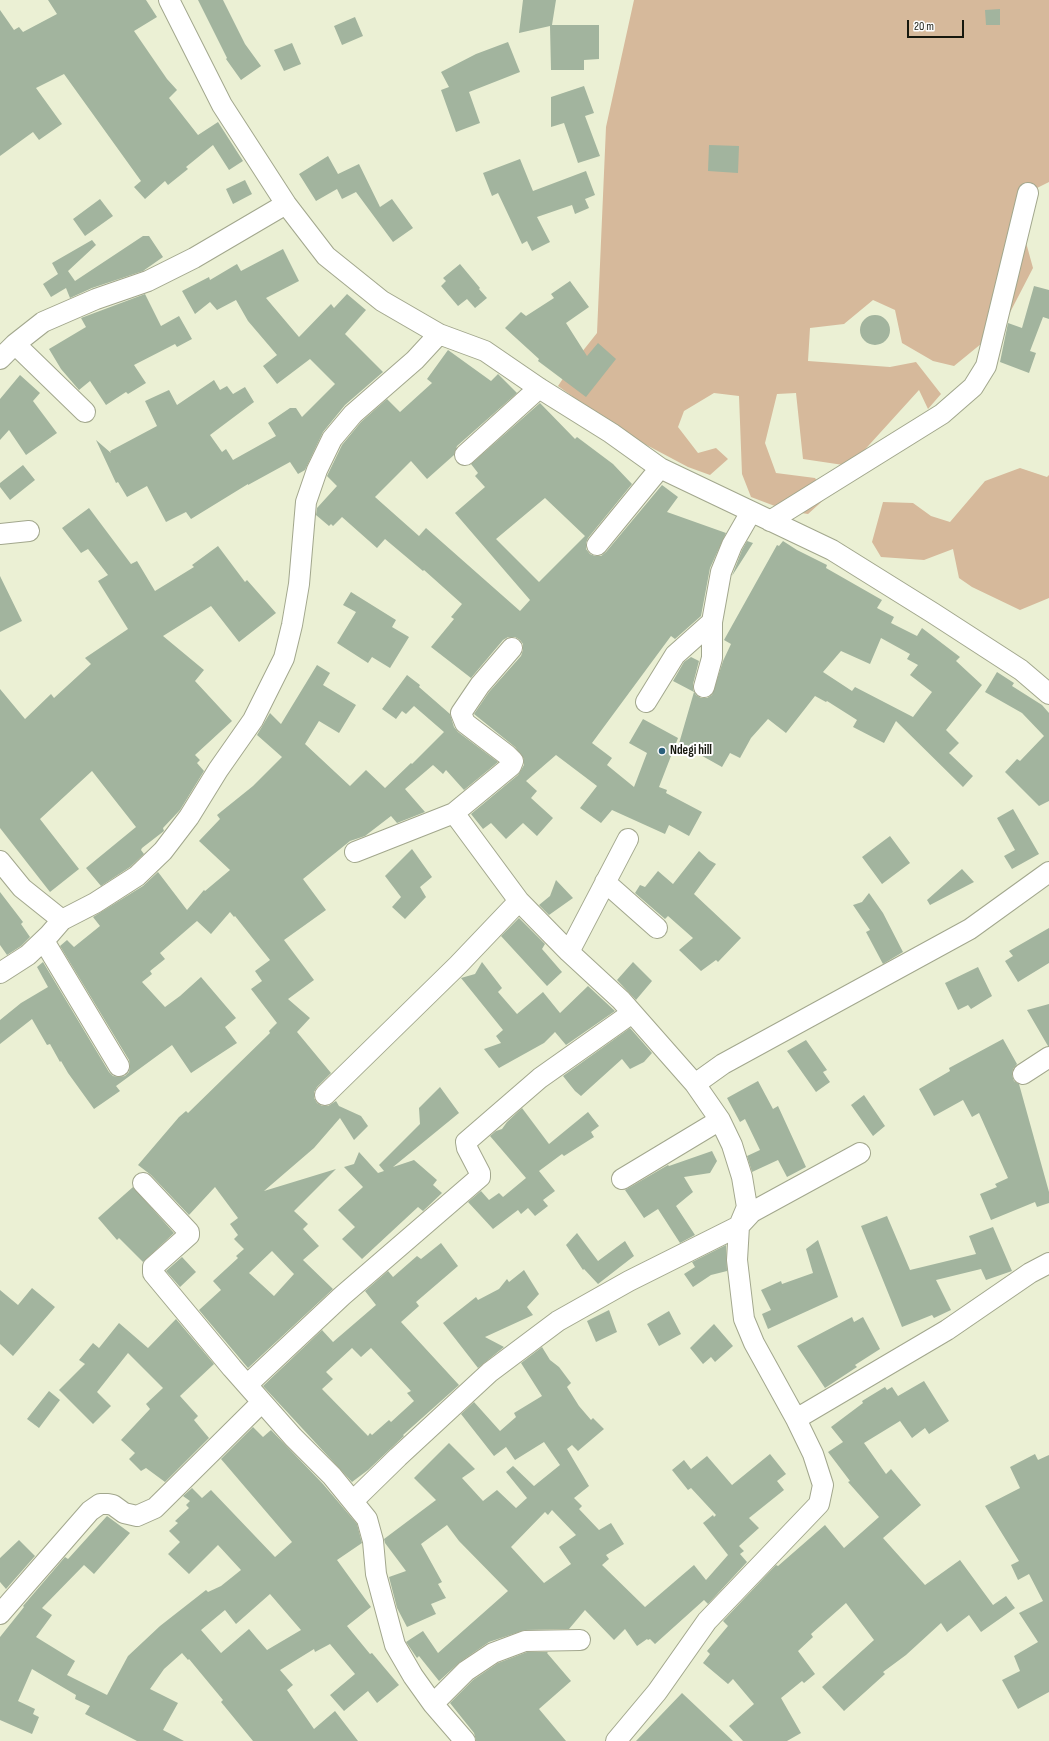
<!DOCTYPE html>
<html>
<head>
<meta charset="utf-8">
<style>
  body { margin:0 }
  #map { position:relative; width:1049px; height:1741px; overflow:hidden; background:#ebf0d4; font-family:"Sofia Sans Condensed",sans-serif }
  canvas { display:block }
  .scale { position:absolute; left:907px; top:20px; width:57px; height:18px; box-sizing:border-box; border:2px solid #16180e; border-top:0; padding-left:5px; font-size:12px; line-height:14px; white-space:nowrap; color:#16180e; -webkit-text-stroke:3px #fff; paint-order:stroke }
</style>
</head>
<body>
<div id="map">
<canvas width="1049" height="1741"></canvas>
<div class="scale">20 m</div>
</div>
<script>
const context = document.querySelector('canvas').getContext('2d');
context.lineJoin = 'round';
function paint(path, color) {
  context.fillStyle = color;
  context.fill(path, 'evenodd');
}
function shape(rows) {
  const path = new Path2D();
  for (const r of rows) {
    if (r.length === 3) {
      path.moveTo(r[0] + r[2], r[1]);
      path.arc(r[0], r[1], r[2], 0, 2 * Math.PI);
      continue;
    }
    path.moveTo(r[0], r[1]);
    for (let i = 2; i < r.length; i += 2) path.lineTo(r[i], r[i + 1]);
  }
  return path;
}
function stroke(path, color, width, dash) {
  context.strokeStyle = color;
  context.lineWidth = width;
  context.lineCap = dash ? 'butt' : 'round';
  context.setLineDash(dash || []);
  context.stroke(path);
}
function write(font, color, halo, rows, align = 'center') {
  context.font = font + ' "Sofia Sans Condensed",sans-serif';
  context.lineWidth = 4;
  context.setLineDash([]);
  context.textBaseline = 'middle';
  context.strokeStyle = halo;
  context.fillStyle = color;
  for (const [text, x, y, turn = 0] of rows) {
    context.save();
    context.translate(x, y);
    context.rotate((+turn || 0) * Math.PI / 180);
    context.textAlign = isNaN(turn) ? turn : align;
    if (halo) context.strokeText(text, 0, 0);
    context.fillText(text, 0, 0);
    context.restore();
  }
}
paint(shape([
  [634,0,1049,0,1049,182,1035,189,1022,228,1033,268,1003,326,954,366,933,361,902,343,895,310,873,300,844,324,810,328,808,361,890,367,916,362,941,394,928,409,919,390,850,466,803,459,796,393,777,394,765,443,776,473,815,478,828,496,808,514,788,511,751,497,742,474,739,396,714,393,684,411,678,427,698,453,716,448,728,459,710,475,688,467,622,432,558,386,574,362,597,333,606,127],
  [1020,468,1047,477,1049,475,1049,598,1020,610,972,587,959,578,953,549,924,560,881,557,872,542,883,502,913,503,931,516,950,522,985,481]
]), '#d6b99b');
paint(shape([
  [48,0,146,0,157,17,134,31,167,79,177,90,169,98,198,135,218,122,243,161,229,170,213,145,186,167,188,169,168,185,165,181,145,199,134,187,141,181,64,74,36,88,62,124,39,140,33,132,0,156,0,10,14,30,19,27,23,32,57,14],
  [198,0,223,0,245,44,261,66,241,80,226,59,227,58],
  [523,0,556,0,552,25,599,25,599,59,584,60,584,70,551,70,550,26,519,33],
  [1000,9,1000,25,986,25,985,10],
  [355,17,363,36,342,45,334,26],
  [508,42,520,72,469,92,480,123,456,132,441,90,449,87,441,72,476,54],
  [292,43,301,64,284,71,274,50],
  [584,86,594,113,585,116,600,156,578,163,564,123,551,127,551,97],
  [709,145,739,146,738,173,708,171],
  [328,156,338,174,359,164,380,207,392,199,413,228,393,242,356,192,342,199,337,189,316,201,299,174],
  [520,159,533,191,586,171,595,195,585,199,589,208,575,214,572,205,537,217,550,242,532,251,527,241,522,244,498,193,492,196,483,173],
  [245,180,252,194,233,204,226,189],
  [100,199,113,216,85,236,73,219],
  [143,236,149,236,163,257,143,271,92,288,70,298,66,288,51,297,43,284,58,274,52,263,92,240,96,245,68,271,75,281],
  [283,249,299,281,266,298,299,337,331,304,334,308,347,294,366,310,345,334,383,372,345,405,323,432,305,470,298,474,290,462,248,485,248,484,191,519,186,512,166,522,147,486,127,497,118,482,116,483,96,440,111,453,110,451,157,426,145,401,169,390,177,405,214,380,220,390,227,386,233,394,245,387,254,402,210,435,222,452,226,449,233,460,276,436,268,423,290,408,296,408,302,417,335,384,310,359,277,384,263,366,277,355,248,321,236,300,217,310,210,302,195,314,182,291,209,277,210,280,237,264,241,271],
  [460,264,480,288,479,289,487,298,475,308,467,299,458,306,441,286,446,281,443,278],
  [570,281,589,307,566,323,587,356,598,343,616,359,586,397,538,361,539,359,505,328,521,312,526,316,554,298,551,294],
  [1034,286,1049,290,1049,319,1043,317,1030,351,1036,353,1029,373,1000,362,1008,323,1022,328],
  [145,294,161,326,179,316,192,339,177,347,175,344,134,365,146,383,128,394,126,392,106,405,90,381,79,390,61,369,49,349,86,327,81,318],
  [875,330,15],
  [448,350,491,381,498,374,517,393,457,446,454,455,427,479,411,461,375,497,419,536,426,528,520,611,530,600,455,513,485,487,475,476,478,473,471,464,540,403,575,439,577,437,613,464,632,484,588,538,586,543,586,549,590,554,595,556,601,556,606,552,662,485,678,497,667,512,726,533,710,568,701,616,675,639,671,636,592,743,612,758,607,765,634,787,647,753,629,743,643,719,678,738,659,787,667,790,666,793,702,812,689,836,669,825,665,834,612,810,601,823,580,808,597,786,556,755,526,781,537,791,531,798,553,818,537,836,523,823,506,839,491,823,483,829,471,814,518,775,524,765,524,759,515,747,474,714,489,692,521,656,523,650,523,644,520,640,515,637,508,637,503,640,471,678,431,647,454,619,451,617,462,604,424,570,423,571,385,539,377,548,342,517,333,526,331,524,329,526,316,515,317,508,337,486,327,476,342,445,361,422,387,399,400,412,432,383,427,379],
  [545,498,585,536,539,582,496,539],
  [20,375,40,393,33,401,57,433,26,455,9,430,0,440,0,399],
  [23,465,35,480,10,500,0,487,0,483],
  [89,508,131,564,137,561,155,591,194,567,192,565,218,546,245,582,247,580,276,613,239,642,211,606,163,636,204,670,195,681,232,721,195,755,200,760,197,763,204,771,180,810,163,828,164,831,142,848,141,850,144,854,130,867,101,886,86,868,136,827,92,771,40,819,79,869,50,892,0,828,0,689,25,719,51,694,54,698,91,664,85,658,128,629,98,581,108,575,88,549,81,553,62,528],
  [747,541,753,543,732,576,742,550],
  [783,541,797,550,827,565,826,568,882,600,877,608,894,617,891,623,917,636,922,628,960,657,956,661,982,685,946,730,959,743,949,753,973,776,963,787,896,721,884,743,853,727,857,720,827,701,826,702,815,696,786,733,768,719,751,738,740,758,730,753,722,767,697,753,678,747,694,692,673,681,684,662,691,657,699,661,693,684,693,690,696,695,701,698,707,698,712,695,723,661,731,644,724,640,777,545,779,546],
  [881,638,910,654,907,659,918,665,910,675,932,692,913,717,855,687,852,691,823,672,841,651,870,664],
  [0,576,22,621,0,632],
  [351,592,396,620,392,627,409,637,390,668,372,657,368,663,337,643,356,612,343,605],
  [317,665,330,673,323,685,356,705,339,733,319,721,305,744,350,786,366,770,385,788,411,763,412,764,444,732,414,706,406,714,402,711,396,719,382,709,407,675,420,685,419,687,450,714,454,727,458,732,498,762,464,790,446,770,443,774,433,765,405,789,425,812,397,823,391,816,365,836,350,841,303,879,326,910,284,940,314,980,288,999,310,1018,297,1032,331,1073,317,1087,314,1092,314,1098,317,1103,322,1106,328,1106,336,1101,339,1106,361,1116,368,1126,354,1140,340,1118,314,1148,264,1191,336,1169,294,1211,308,1224,303,1229,319,1246,303,1260,333,1289,248,1368,199,1310,221,1290,213,1281,238,1258,236,1256,244,1249,234,1239,238,1235,230,1224,238,1218,215,1187,189,1215,151,1175,138,1165,179,1117,186,1111,188,1113,270,1033,269,1031,277,1023,251,989,262,981,255,971,270,960,235,916,234,917,230,912,211,934,197,921,160,953,165,959,150,971,152,974,142,982,165,1007,180,996,201,977,236,1018,225,1027,237,1043,191,1073,172,1045,116,1086,120,1091,94,1109,68,1073,61,1061,60,1062,50,1044,47,1045,32,1019,0,1044,0,1020,21,1003,48,987,37,967,43,962,109,1072,113,1076,119,1077,125,1076,129,1072,130,1066,129,1060,60,946,67,940,74,947,100,926,93,917,143,886,158,872,187,910,204,890,205,891,230,870,199,841,220,819,217,815,253,786,282,757,257,735,270,713,281,724],
  [272,1251,294,1274,274,1296,249,1273],
  [997,672,1014,683,1012,686,1042,705,1049,713,1049,801,1039,806,1005,772,1017,759,1020,761,1044,736,1022,713,985,692],
  [1013,809,1039,854,1012,869,1004,856,1015,850,997,818],
  [890,836,910,863,882,884,862,857],
  [412,849,432,877,420,887,426,897,405,919,392,907,401,897,385,876],
  [699,851,709,860,716,864,694,894,741,938,718,962,716,960,701,971,679,950,693,938,668,916,665,919,635,893,640,885,645,887,658,871,673,884],
  [962,869,974,882,930,905,927,900],
  [556,880,573,898,549,915,539,905,550,896],
  [0,892,23,922,21,924,30,937,21,946,7,955,0,945],
  [869,893,883,913,903,952,883,964,866,932,870,930,853,905,862,902],
  [519,918,545,944,542,949,562,972,547,986,501,936],
  [1049,928,1049,963,1018,982,1005,961,1013,956,1009,951],
  [482,962,502,988,498,992,517,1014,543,992,560,1013,588,986,615,1011,566,1045,555,1032,544,1043,499,1068,484,1049,501,1043,496,1036,503,1030,461,978,475,974],
  [633,962,652,981,636,1000,617,980],
  [978,967,992,996,971,1009,968,1005,958,1010,945,983],
  [1049,1004,1049,1046,1048,1046,1027,1010],
  [630,1028,652,1053,644,1062,630,1069,622,1059,581,1096,575,1091,563,1076],
  [1003,1039,1017,1064,1013,1069,1012,1075,1014,1081,1019,1084,1049,1192,1049,1203,1037,1207,1035,1202,991,1220,980,1194,997,1187,995,1184,1008,1178,979,1113,972,1117,963,1100,934,1116,919,1089,950,1071,949,1068],
  [806,1040,827,1070,823,1072,830,1082,816,1092,787,1051],
  [758,1081,773,1109,778,1106,806,1167,787,1177,778,1160,752,1172,747,1156,760,1150,745,1119,740,1122,727,1098],
  [440,1087,459,1113,393,1167,414,1160,437,1180,433,1185,442,1193,423,1211,418,1207,362,1259,342,1239,355,1227,338,1210,363,1187,344,1167,354,1164,359,1152,378,1173,384,1171,379,1165,420,1124,419,1108],
  [864,1095,885,1126,873,1136,851,1105],
  [522,1108,549,1144,588,1112,599,1126,591,1132,594,1137,564,1156,562,1154,539,1171,555,1191,543,1200,548,1206,535,1216,528,1208,521,1214,518,1210,493,1229,468,1202,481,1191,489,1200,499,1193,503,1197,526,1178,490,1136,496,1131,502,1129,507,1122],
  [712,1151,717,1161,710,1173,684,1177,693,1192,676,1206,695,1235,680,1243,658,1209,644,1218,625,1190,668,1165,669,1166],
  [133,1187,174,1233,143,1262,119,1238,117,1240,98,1218],
  [887,1216,910,1270,976,1254,969,1236,993,1227,1012,1271,986,1280,981,1269,936,1280,951,1310,934,1318,932,1315,902,1327,861,1226],
  [577,1233,598,1261,625,1241,634,1256,598,1284,584,1269,583,1270,566,1245],
  [818,1240,838,1297,768,1329,762,1314,771,1310,761,1290,781,1281,782,1284,813,1273,806,1249],
  [441,1243,458,1266,416,1302,419,1306,401,1322,459,1385,403,1435,404,1436,368,1470,352,1482,263,1386,322,1330,333,1342,376,1305,365,1291,388,1271,393,1277,417,1256,421,1259],
  [352,1348,361,1357,371,1348,411,1391,407,1393,414,1401,391,1422,389,1420,372,1435,370,1433,368,1436,322,1389,333,1379,326,1372],
  [726,1245,727,1271,711,1275,693,1287,684,1274,695,1267,692,1262],
  [182,1257,196,1272,180,1287,166,1271],
  [524,1270,539,1294,527,1307,533,1315,485,1337,504,1347,478,1368,443,1323,476,1297,478,1300,499,1289,507,1279,509,1282],
  [32,1288,55,1307,13,1356,0,1344,0,1290,18,1305],
  [609,1310,617,1332,596,1342,587,1321],
  [669,1311,681,1334,659,1346,647,1324],
  [852,1317,854,1322,863,1317,880,1349,855,1365,857,1367,825,1388,797,1346],
  [176,1319,214,1364,180,1396,198,1416,194,1420,209,1438,165,1482,146,1468,141,1471,129,1459,135,1453,121,1440,150,1409,146,1404,163,1388,128,1353,97,1392,111,1406,93,1424,59,1390,85,1364,79,1360,93,1343,99,1348,119,1323,148,1348],
  [714,1324,733,1346,715,1362,711,1357,703,1364,690,1348],
  [542,1347,550,1360,559,1367,571,1383,567,1387,579,1406,591,1420,593,1418,604,1429,578,1451,572,1445,567,1449,589,1486,574,1498,582,1506,579,1509,599,1530,611,1523,624,1544,606,1555,609,1559,602,1565,645,1607,694,1565,706,1580,728,1555,703,1523,713,1515,714,1517,716,1515,691,1488,688,1490,672,1470,684,1460,691,1469,707,1456,732,1485,770,1454,786,1474,777,1481,784,1490,749,1518,759,1528,739,1546,744,1551,740,1554,747,1562,708,1604,704,1600,655,1644,650,1639,648,1640,647,1639,637,1646,625,1629,614,1640,585,1610,569,1629,525,1630,489,1642,460,1662,439,1681,419,1656,417,1658,406,1642,423,1631,438,1653,508,1591,459,1541,447,1525,421,1544,442,1582,438,1584,446,1598,431,1604,436,1614,407,1627,397,1608,389,1577,406,1571,385,1543,384,1539,436,1500,414,1478,449,1443,475,1469,462,1478,483,1501,497,1490,516,1508,527,1498,506,1472,513,1466,534,1486,560,1465,544,1442,515,1460,506,1447,494,1456,461,1414,474,1402,500,1431,516,1417,514,1413,542,1396,521,1363],
  [552,1510,576,1535,559,1547,571,1564,544,1583,511,1547,545,1512,548,1515],
  [924,1381,949,1421,929,1434,925,1428,912,1438,900,1421,864,1443,886,1474,891,1469,921,1505,883,1538,925,1585,960,1560,993,1605,1006,1596,1015,1608,981,1632,969,1615,947,1632,941,1623,906,1655,883,1672,885,1674,844,1711,822,1687,874,1640,846,1603,811,1634,813,1637,798,1651,815,1674,804,1683,802,1681,781,1698,801,1733,787,1741,743,1741,729,1726,754,1704,733,1679,728,1684,703,1663,710,1654,707,1651,728,1626,723,1621,776,1565,778,1566,825,1525,844,1548,879,1517,848,1482,850,1481,828,1452,843,1442,831,1427,863,1403,862,1401,885,1387,887,1390,892,1387,898,1396],
  [49,1391,60,1400,39,1428,27,1419],
  [253,1427,263,1437,271,1430,323,1484,357,1524,362,1543,337,1560,371,1607,347,1626,370,1654,372,1653,399,1685,377,1703,368,1691,344,1711,330,1695,355,1674,330,1644,315,1652,314,1649,280,1670,293,1685,287,1690,314,1729,335,1711,358,1741,253,1741,221,1702,223,1700,189,1659,188,1660,182,1653,164,1669,150,1689,178,1703,163,1730,184,1741,137,1741,85,1714,90,1706,75,1699,76,1695,32,1669,18,1701,35,1709,33,1714,39,1717,32,1734,0,1720,0,1637,24,1607,23,1606,65,1557,68,1559,107,1516,130,1533,94,1574,84,1565,42,1608,52,1615,36,1637,75,1661,67,1675,107,1695,128,1656,160,1626,206,1590,208,1592,221,1586,241,1570,218,1545,189,1574,168,1554,180,1542,169,1531,178,1523,175,1521,189,1508,186,1505,190,1501,183,1496,192,1488,202,1498,211,1490,275,1557,292,1542,221,1459],
  [270,1594,301,1630,267,1650,249,1629,221,1653,201,1630,225,1610,236,1624],
  [1035,1454,1038,1460,1049,1455,1049,1692,1018,1709,1002,1680,1020,1671,1014,1656,1038,1642,1019,1613,1043,1601,1029,1574,1018,1580,1011,1565,1019,1561,985,1506,1020,1488,1010,1467],
  [19,1540,35,1556,6,1589,0,1582,0,1558],
  [527,1652,548,1652,547,1653,571,1681,539,1709,566,1741,476,1741,474,1733,450,1703,473,1680,498,1663],
  [682,1693,733,1741,636,1741]
]), '#a2b49e');
const minor = shape([
  [169,0,222,105,286,204,326,256,382,301,439,334,485,351,539,388,611,433,660,468,832,550,933,613,1021,670,1049,694],
  [15,344,85,412],
  [0,359,15,344,43,322,96,299,148,281,194,258,286,204],
  [465,455,539,388],
  [770,521,942,414,973,387,986,366,1028,193],
  [0,534,29,531],
  [597,545,660,468],
  [704,687,712,658,712,622,721,572,732,545,751,512],
  [646,702,675,655,712,622],
  [454,813,511,766,513,761,507,755,465,723,461,713,480,685,512,648],
  [355,852,454,813,519,901,569,952,621,1000,695,1084],
  [0,861,22,888,62,920],
  [605,882,657,928],
  [44,941,119,1066],
  [569,952,628,839],
  [0,973,28,955,49,935,62,920,95,903,137,876,163,851,189,817,218,770,253,720,284,658,292,625,299,584,306,502,317,470,332,439,353,414,415,360,439,334],
  [1023,1074,1049,1057],
  [325,1095,458,965,519,901],
  [622,1179,720,1120],
  [143,1183,189,1232,189,1235,153,1267,153,1273,232,1368,293,1437,332,1476,367,1519,373,1541,376,1574,395,1645,413,1676,433,1704,465,1741],
  [247,1385,342,1296,480,1177,480,1173,467,1148,466,1142,540,1078,632,1013],
  [796,1419,947,1330,1030,1273,1049,1263],
  [353,1501,398,1457,490,1372,558,1321,629,1281,739,1226,752,1212,860,1153],
  [0,1614,90,1511,100,1504,108,1504,113,1505,124,1513,137,1516,155,1508,262,1402],
  [433,1704,466,1671,493,1653,525,1641,580,1640],
  [616,1741,657,1692,707,1621,819,1504,823,1485,813,1454,796,1419,754,1343,744,1319,737,1260,739,1226,747,1207,742,1177,732,1145,720,1120,695,1084,723,1064,970,929,1049,872]
]);
stroke(minor, '#a2a78d', 22);
stroke(minor, '#fff', 20);
for (const [x, y, r, color] of [
  [662,751,4,"#2b607c"]
]) {
  const dot = new Path2D();
  dot.arc(x, y, r, 0, 2 * Math.PI);
  context.fillStyle = color;
  context.fill(dot);
  stroke(dot, '#fff', 1.5);
}
write('bold 13px', '#16180e', '#fff', [
  ["Ndegi hill",670,751]
], 'left');
</script>
</body>
</html>
